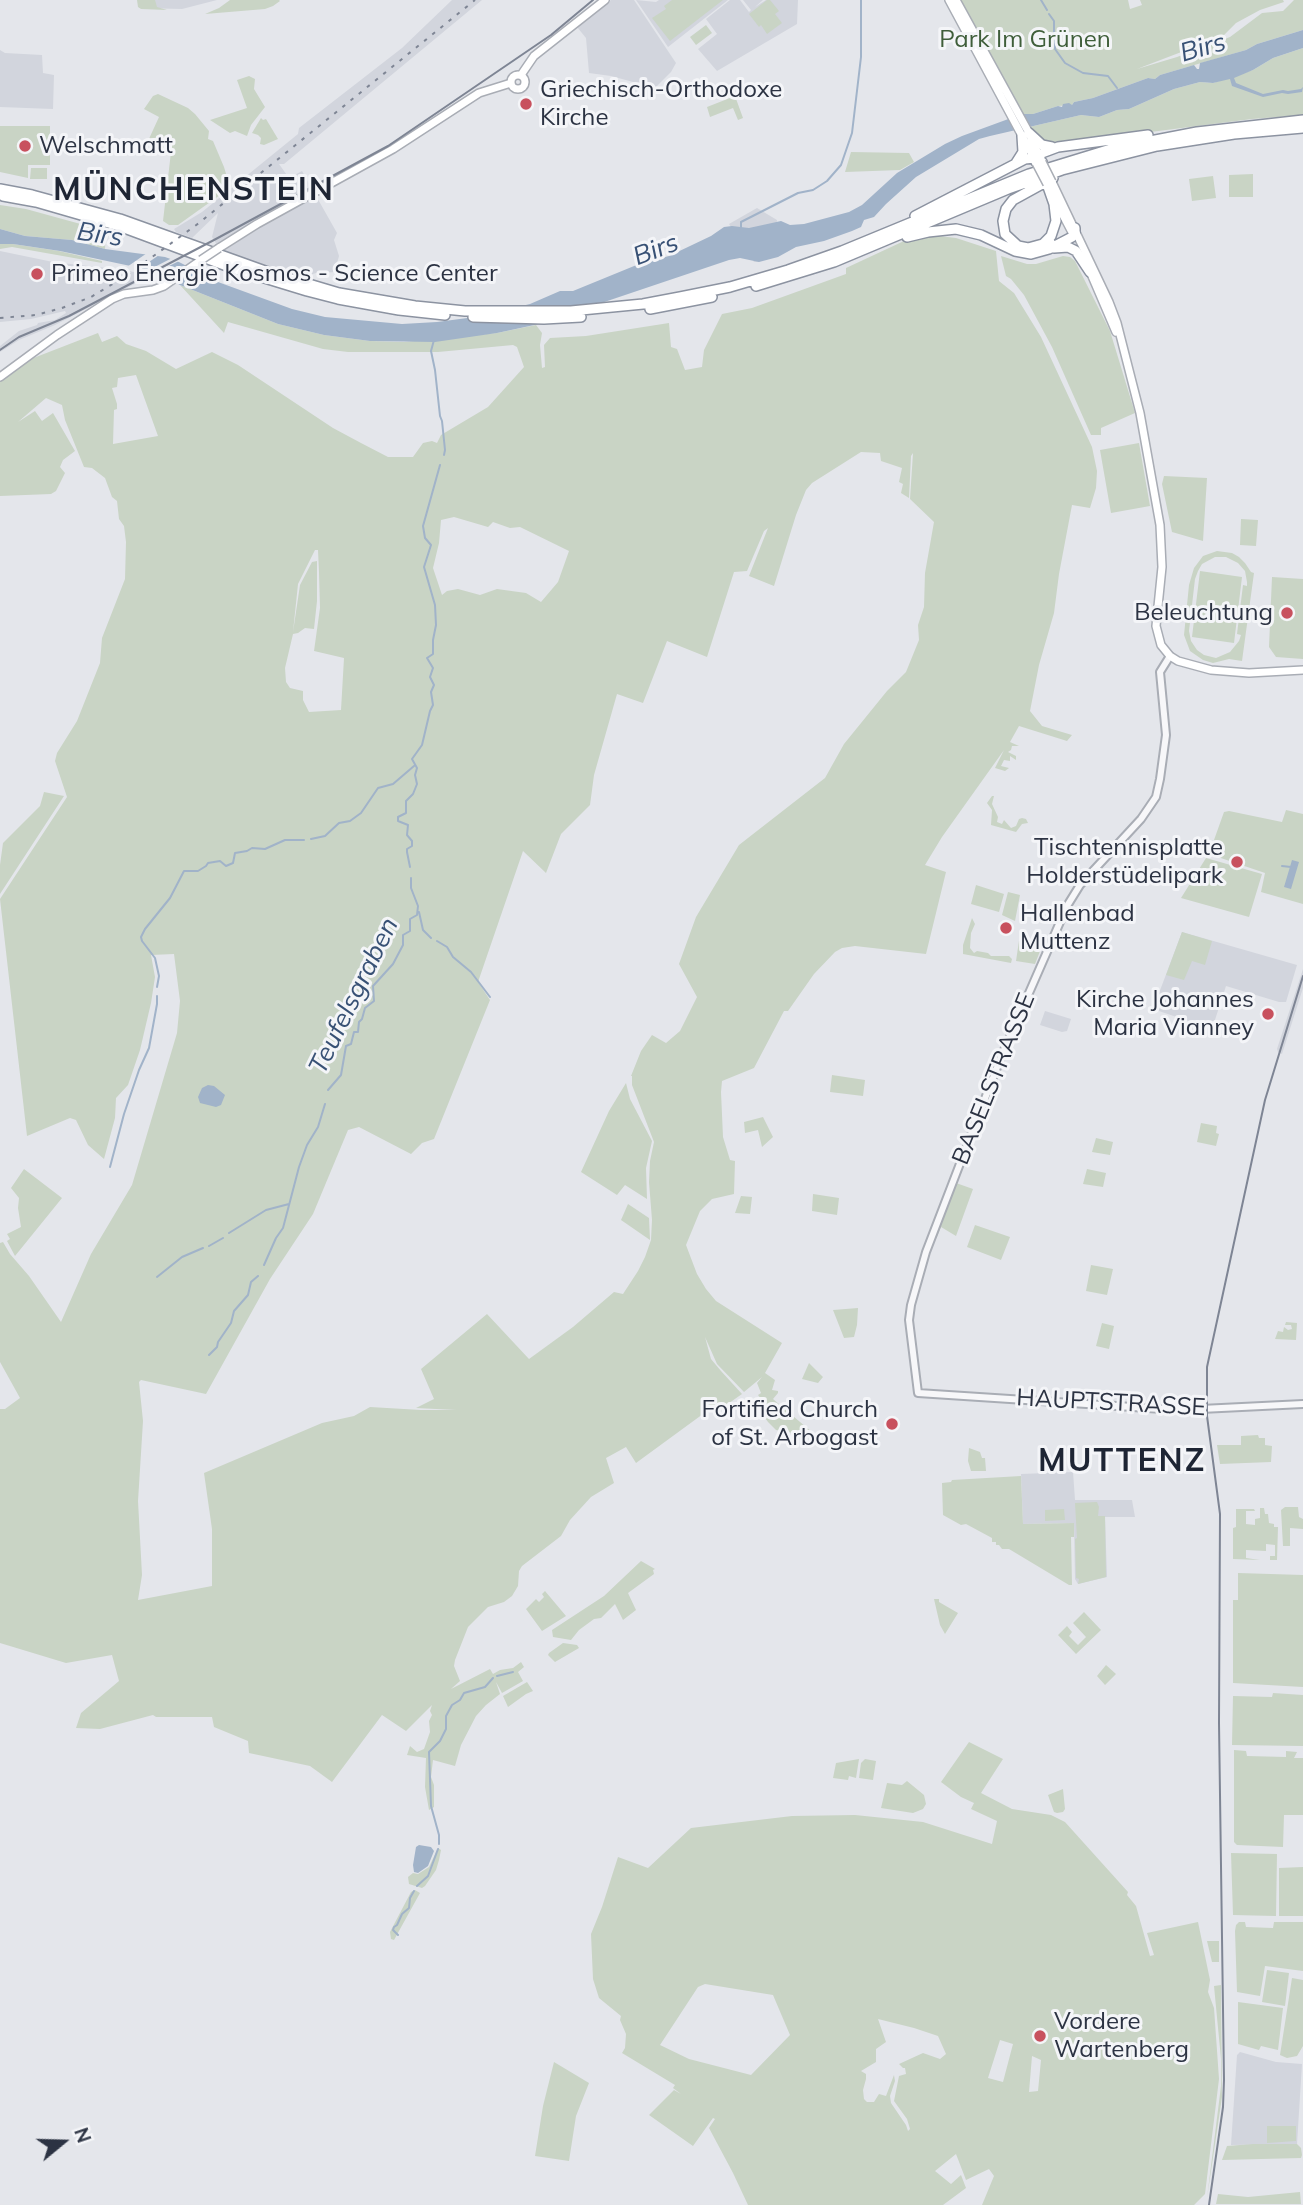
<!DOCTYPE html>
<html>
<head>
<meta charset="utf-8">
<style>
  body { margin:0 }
  #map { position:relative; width:1303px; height:2205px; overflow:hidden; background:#e4e6eb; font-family:Mulish,sans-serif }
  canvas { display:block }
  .north { position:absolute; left:28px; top:2107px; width:70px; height:70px; -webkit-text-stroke:5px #f4f5f8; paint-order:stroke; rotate:71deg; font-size:19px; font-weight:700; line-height:28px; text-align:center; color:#2c3343 }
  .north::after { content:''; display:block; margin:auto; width:24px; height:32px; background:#2c3343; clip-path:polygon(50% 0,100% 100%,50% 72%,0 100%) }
</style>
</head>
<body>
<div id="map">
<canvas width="1303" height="2205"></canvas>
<div class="north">N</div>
</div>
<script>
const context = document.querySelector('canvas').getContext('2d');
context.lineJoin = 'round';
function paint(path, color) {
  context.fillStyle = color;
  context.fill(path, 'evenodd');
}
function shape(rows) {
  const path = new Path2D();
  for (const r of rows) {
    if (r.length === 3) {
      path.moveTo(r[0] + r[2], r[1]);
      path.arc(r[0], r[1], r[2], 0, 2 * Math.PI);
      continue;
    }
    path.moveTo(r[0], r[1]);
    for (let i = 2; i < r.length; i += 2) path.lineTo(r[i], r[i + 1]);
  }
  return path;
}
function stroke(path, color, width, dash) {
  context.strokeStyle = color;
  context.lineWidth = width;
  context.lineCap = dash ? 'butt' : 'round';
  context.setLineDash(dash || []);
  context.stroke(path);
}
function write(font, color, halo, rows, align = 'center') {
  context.font = font + ' Mulish,sans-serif';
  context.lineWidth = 6;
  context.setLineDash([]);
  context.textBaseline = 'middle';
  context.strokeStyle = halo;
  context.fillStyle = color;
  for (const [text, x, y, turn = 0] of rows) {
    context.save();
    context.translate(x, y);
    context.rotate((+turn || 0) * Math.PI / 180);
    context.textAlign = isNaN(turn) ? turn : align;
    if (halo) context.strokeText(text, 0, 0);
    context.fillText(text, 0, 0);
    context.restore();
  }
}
paint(shape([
  [139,0,217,0,182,9,139,8],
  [452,0,482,0,284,164,279,164,289,178,302,171,337,233,334,240,339,256,337,263,337,272,316,273,300,278,226,254,219,248,212,237,218,213,192,238,176,232,174,229,202,212,298,134,299,128,402,48],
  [611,0,634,0,676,63,671,72,655,88,611,76,589,73,586,38,577,27],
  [636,0,656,2,659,0,728,0,668,47],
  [730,0,740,0,749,12,751,10,743,0,763,0,755,7,766,0,798,0,797,24,717,71,698,49,717,34,706,19],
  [0,50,5,53,42,55,43,73,54,75,53,109,0,107],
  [757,208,777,220,776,233,759,262,754,262,729,224],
  [0,251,53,262,124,270,134,272,136,277,142,274,144,279,55,325,19,340,0,352,0,346,19,331,37,325,38,323,55,320,66,313,65,311,31,319,0,322],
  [1182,932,1297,965,1286,1002,1279,1002,1226,986,1212,1029,1153,1009],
  [1303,969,1303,988,1282,1054,1278,1052,1277,1049],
  [1045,1011,1071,1019,1067,1031,1062,1032,1040,1025],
  [1073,1472,1075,1500,1132,1500,1135,1517,1105,1517,1107,1577,1078,1584,1075,1579,1074,1523,1023,1524,1021,1474],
  [1240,2052,1276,2062,1302,2064,1297,2144,1231,2145,1237,2055]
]), '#d2d5dd');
paint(shape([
  [137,0,155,0,157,7,167,10,141,9,138,7],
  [230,0,279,0,280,1,273,6,265,9,205,14,219,8],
  [672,0,723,0,670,41,652,18,666,9,664,6],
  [767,0,770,0,779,11,775,14,782,23,767,34,761,25,759,27,749,14],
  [957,0,1128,0,1130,9,1142,5,1140,0,1283,0,1284,2,1260,10,1236,23,1223,36,1137,69,1177,57,1230,37,1262,13,1283,11,1294,0,1303,0,1303,30,1257,44,1246,50,1160,75,1155,79,1148,78,1093,98,1074,102,1072,105,1058,106,1033,114,1022,114],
  [706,25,712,33,696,45,690,37],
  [1303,48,1303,115,1252,119,1057,144,1047,144,1034,135,1029,127,1081,115,1099,117,1117,110,1129,109,1174,89,1200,82,1213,83,1253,70,1273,58],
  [249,76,255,79,254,89,265,107,251,125,247,136,235,131,230,133,210,120,247,108,237,80],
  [158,94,188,108,195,114,209,131,208,139,213,141,224,167,227,177,227,190,178,225,169,225,163,221,171,152,148,141,159,117,144,109,153,96],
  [735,96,743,118,738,120,733,108,710,117,707,107],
  [261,118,263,120,266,119,278,139,264,145,260,144,261,138,258,135,252,133],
  [0,126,50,126,50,165,28,165,28,178,0,172],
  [851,152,909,153,914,162,900,170,845,172],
  [31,168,47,168,47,179,30,179],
  [1253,174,1253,197,1229,197,1229,175],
  [1213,176,1216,198,1192,201,1189,179],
  [0,205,26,209,106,231,105,249,72,240,25,236,0,229],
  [931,235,956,238,996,251,999,281,1014,293,1041,337,1092,447,1097,471,1096,488,1090,508,1072,505,1059,574,1054,613,1039,665,1030,711,1042,726,1072,735,1067,741,1019,726,1010,742,1019,746,1012,746,1011,750,1008,752,1016,756,1016,760,1010,756,1010,761,1004,760,1001,766,1009,768,1005,771,995,768,1004,750,942,837,925,865,946,872,926,954,855,946,842,948,835,952,814,974,788,1011,784,1011,754,1068,722,1081,721,1092,723,1137,730,1160,735,1161,734,1194,712,1199,700,1211,686,1245,697,1274,706,1289,716,1301,782,1343,765,1373,775,1380,772,1390,778,1391,778,1393,773,1399,813,1433,804,1435,776,1430,768,1422,755,1404,761,1399,758,1395,761,1393,757,1383,762,1377,744,1392,717,1364,705,1337,711,1359,721,1371,742,1394,722,1408,703,1414,636,1463,626,1447,606,1458,614,1483,591,1497,570,1520,561,1536,522,1566,519,1571,518,1586,512,1596,504,1602,488,1607,468,1627,455,1660,454,1666,460,1681,451,1689,490,1669,493,1674,500,1670,513,1668,521,1662,524,1667,518,1672,523,1681,502,1693,496,1682,500,1694,486,1705,476,1716,461,1745,455,1766,433,1760,431,1777,434,1785,434,1807,429,1810,425,1787,426,1758,407,1755,410,1746,417,1752,424,1749,430,1732,429,1721,432,1715,430,1711,432,1705,406,1731,382,1715,332,1782,310,1766,249,1753,248,1741,214,1727,212,1717,156,1717,153,1715,100,1729,76,1728,81,1713,119,1681,112,1655,66,1663,0,1643,0,1409,5,1409,20,1398,0,1362,0,1243,3,1242,10,1254,29,1276,61,1322,91,1254,132,1185,177,1033,180,1001,174,954,151,955,155,977,151,1003,140,1050,128,1085,116,1098,115,1118,104,1159,88,1145,76,1120,70,1118,27,1136,0,899,67,797,55,761,57,753,77,721,100,663,102,638,125,579,126,542,124,526,119,519,117,501,112,497,105,478,92,468,84,467,65,420,62,405,46,398,18,422,35,411,42,421,53,413,75,451,63,460,60,467,65,473,56,491,51,494,0,496,0,377,18,364,98,333,102,342,117,336,126,344,146,351,176,369,212,352,238,365,333,428,361,443,388,457,413,457,423,443,432,441,437,443,441,435,488,407,524,367,517,347,513,345,438,352,348,352,323,349,228,322,224,333,180,285,278,324,324,335,370,341,404,342,497,333,536,325,542,333,540,345,542,368,545,367,544,345,550,338,586,336,669,323,671,347,677,349,685,370,702,367,704,350,722,314,752,308,846,274,846,268,904,241],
  [136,375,158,436,113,444,114,410,117,409,117,404,112,388,117,387,118,378],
  [861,452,880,453,881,461,902,468,899,482,903,484,901,493,909,498,911,456,913,453,910,499,934,522,925,573,924,607,918,625,919,640,906,672,887,691,844,744,825,778,739,845,696,917,679,964,697,997,680,1031,666,1043,652,1035,641,1051,631,1076,632,1076,632,1085,654,1142,650,1161,649,1182,652,1220,651,1240,645,1257,638,1271,623,1294,614,1292,573,1327,529,1359,487,1314,421,1369,434,1399,416,1408,456,1410,421,1410,370,1407,354,1416,322,1423,204,1473,212,1529,212,1586,138,1600,142,1575,138,1501,143,1421,139,1382,141,1380,206,1394,270,1279,313,1214,348,1130,359,1127,411,1154,422,1143,434,1139,490,1000,478,982,523,851,546,873,561,834,590,805,594,775,617,694,643,703,667,641,707,657,734,572,747,571,764,531,768,528,749,576,774,586,796,515,806,490,812,483],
  [454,517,488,527,493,522,510,528,520,527,569,551,558,582,541,602,526,593,497,589,480,595,458,589,447,591,442,595,433,568,439,543,441,520],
  [315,550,318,550,319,572,320,608,314,651,344,658,341,710,309,712,303,700,303,691,290,688,286,682,285,668,293,634,298,633,305,628,314,629,317,601,317,561,312,562,300,585,293,632,298,584],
  [0,244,13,244,59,251,102,261,102,263,12,247,0,249],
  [1001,256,1027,264,1036,264,1063,256,1070,257,1075,261,1110,331,1135,413,1101,428,1101,435,1091,435,1052,347,1024,295,1011,279,1006,276],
  [1139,443,1150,506,1111,513,1100,450],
  [1164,476,1207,478,1203,541,1172,532,1162,484],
  [1241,519,1258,520,1256,546,1240,545],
  [1217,551,1232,553,1239,557,1245,563,1251,572,1254,573,1242,661,1229,659,1213,663,1203,660,1190,651,1184,635,1189,585,1194,568,1203,556],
  [1215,557,1226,557,1238,563,1245,571,1247,582,1247,586,1243,585,1237,634,1241,635,1239,641,1230,652,1216,658,1204,655,1197,650,1191,641,1189,631,1195,579,1198,571,1202,564],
  [1200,571,1242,577,1234,643,1192,637],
  [1272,577,1303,579,1303,659,1276,657,1269,647],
  [44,792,64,796,0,894,0,865,3,843,40,806],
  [992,796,994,796,992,804,998,817,997,822,1002,824,1004,820,1011,828,1016,826,1019,819,1022,818,1026,819,1028,823,1022,824,1016,832,991,825,992,810,987,803],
  [1286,810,1303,814,1303,904,1261,892,1265,873,1209,854,1224,812,1229,811,1282,822],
  [1206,858,1262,874,1249,917,1181,898],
  [976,885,1004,894,999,912,971,904],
  [1008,892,1020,895,1015,921,1002,915],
  [972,918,975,924,971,933,970,948,974,953,977,951,988,953,991,956,1009,956,1012,959,1011,963,963,954,963,945],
  [1182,932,1212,941,1205,965,1192,961,1184,980,1166,975],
  [1019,941,1042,946,1035,964,1016,961],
  [832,1075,865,1080,863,1096,830,1092],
  [626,1083,630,1099,652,1141,646,1168,647,1199,625,1185,617,1195,581,1172,609,1111],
  [763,1117,773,1137,762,1147,758,1130,745,1133,744,1122],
  [1201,1123,1217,1126,1216,1133,1219,1134,1216,1146,1197,1142],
  [1096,1138,1113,1142,1110,1155,1092,1152],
  [24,1169,62,1198,15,1256,7,1241,10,1239,7,1234,21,1227,18,1208,19,1198,11,1188],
  [1087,1169,1106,1173,1103,1187,1083,1184],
  [956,1183,973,1189,956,1236,941,1227,937,1237,935,1236],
  [813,1194,839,1198,837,1215,812,1211],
  [741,1196,752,1197,750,1214,735,1213],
  [628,1204,649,1218,650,1240,621,1220],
  [975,1225,1010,1237,1001,1260,967,1247],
  [1091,1265,1113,1269,1107,1295,1086,1291],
  [858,1308,857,1325,854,1337,844,1338,833,1310],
  [1286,1322,1297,1323,1296,1340,1275,1339,1278,1331,1283,1332,1284,1327,1288,1330,1292,1329,1291,1325,1285,1325],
  [1102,1323,1114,1326,1109,1349,1096,1346],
  [809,1363,823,1377,818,1383,802,1379],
  [1258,1435,1259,1438,1265,1438,1265,1445,1272,1446,1271,1462,1220,1464,1217,1445,1241,1445,1241,1436],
  [969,1448,980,1452,982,1458,985,1458,986,1471,971,1471,968,1461],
  [1021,1476,1023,1524,1074,1523,1074,1537,1071,1537,1072,1585,1069,1585,1009,1549,1002,1549,999,1545,996,1545,996,1542,992,1542,992,1538,966,1524,961,1525,943,1515,942,1483,951,1482,952,1480],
  [1097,1502,1099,1507,1098,1516,1105,1516,1106,1577,1078,1584,1079,1579,1076,1578,1075,1539,1077,1538,1075,1503],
  [1285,1507,1298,1507,1299,1517,1303,1519,1303,1529,1290,1528,1290,1546,1283,1546,1281,1510],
  [1260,1508,1264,1508,1265,1514,1268,1514,1269,1523,1274,1524,1274,1527,1278,1527,1277,1560,1270,1560,1270,1556,1275,1556,1275,1545,1266,1544,1266,1551,1246,1550,1246,1558,1260,1560,1233,1559,1233,1528,1236,1527,1236,1509,1254,1509,1255,1511,1246,1511,1246,1524,1255,1525,1255,1519,1260,1518],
  [1064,1509,1065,1520,1045,1521,1045,1510],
  [641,1561,655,1569,653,1570,654,1574,628,1593,636,1610,623,1620,615,1604,601,1618,594,1619,579,1630,571,1640,553,1637,552,1630,604,1596],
  [1238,1573,1303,1575,1303,1687,1233,1683,1233,1600,1238,1600],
  [545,1591,566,1616,542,1631,526,1609,536,1599,539,1602,544,1597,542,1594],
  [934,1599,939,1599,939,1602,958,1613,945,1634,940,1625],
  [1084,1612,1101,1630,1076,1654,1058,1635,1067,1626,1072,1632,1069,1636,1078,1645,1086,1637,1073,1623],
  [563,1643,577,1645,579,1648,555,1662,548,1655,549,1653],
  [1106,1665,1116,1674,1105,1685,1097,1676],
  [527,1682,533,1691,526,1694,508,1707,503,1696],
  [1273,1693,1303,1695,1303,1746,1232,1745,1233,1696,1272,1697],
  [969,1742,1003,1759,981,1793,1012,1809,1051,1815,1065,1822,1128,1892,1127,1895,1136,1906,1150,1956,1154,1955,1147,1933,1198,1922,1210,1980,1208,1992,1214,2008,1219,2079,1205,2194,1194,2205,982,2205,994,2176,989,2169,966,2180,956,2154,935,2171,951,2184,961,2175,966,2188,943,2205,748,2205,733,2173,709,2128,715,2119,713,2118,693,2146,649,2115,674,2090,681,2094,673,2088,675,2085,622,2053,625,2048,626,2034,620,2020,621,2016,599,1998,593,1979,591,1934,602,1907,618,1857,648,1868,691,1828,792,1816,855,1815,923,1822,992,1844,997,1821,971,1809,974,1803,961,1797,941,1782],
  [705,1984,773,1995,790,2035,751,2075,689,2059,660,2045,698,1987],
  [878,2019,914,2028,938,2036,946,2054,940,2059,923,2053,899,2064,903,2068,905,2068,906,2074,899,2076,894,2101,907,2119,910,2129,908,2131,906,2125,891,2103,890,2096,895,2081,894,2075,886,2096,879,2094,874,2102,867,2102,864,2099,863,2090,866,2079,866,2074,861,2071,876,2062,876,2049,886,2042],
  [1000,2040,1013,2044,1003,2082,988,2078],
  [1032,2056,1041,2060,1038,2091,1029,2092],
  [1234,1750,1246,1751,1247,1756,1286,1757,1286,1751,1297,1752,1294,1758,1303,1758,1303,1815,1284,1815,1283,1847,1237,1845,1234,1842],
  [859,1759,856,1778,849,1776,848,1780,833,1778,836,1763],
  [865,1759,876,1761,873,1780,859,1778,861,1763],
  [907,1781,924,1795,926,1804,923,1809,913,1813,881,1808,887,1783,902,1785],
  [1063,1789,1065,1809,1063,1812,1057,1813,1054,1812,1048,1795],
  [438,1848,441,1850,439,1860,436,1870,425,1886,422,1888,409,1884,408,1877,413,1873,418,1874,429,1867],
  [1231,1853,1277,1854,1276,1916,1233,1915],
  [1303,1867,1303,1916,1279,1916,1279,1868],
  [415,1890,420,1893,394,1940,391,1939,390,1932,411,1892],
  [1239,1922,1245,1922,1246,1927,1273,1928,1274,1922,1303,1922,1303,1971,1265,1966,1260,1996,1237,1992,1235,1931,1236,1925],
  [1207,1941,1219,1941,1219,1962,1212,1962],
  [1267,1970,1289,1973,1285,2006,1262,2002],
  [1292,1978,1303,1980,1303,2046,1297,2056,1287,2058,1280,2055],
  [1221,1985,1222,2097,1207,2198,1221,2086,1221,2059,1214,1986],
  [1238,2002,1283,2008,1278,2050,1261,2046,1259,2050,1238,2044],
  [554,2062,589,2083,576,2116,569,2161,535,2156,543,2106],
  [1267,2126,1296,2126,1296,2141,1267,2143],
  [1253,2144,1297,2144,1301,2148,1302,2155,1301,2158,1222,2160,1227,2146],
  [1300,2192,1301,2204,1216,2204,1218,2194,1248,2197]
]), '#c9d4c5');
paint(shape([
  [1303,30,1303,48,1273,58,1253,70,1234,78,1236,83,1263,94,1283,90,1288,91,1301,89,1303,87,1302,92,1288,94,1282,93,1263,97,1232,86,1230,79,1213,83,1200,82,1174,89,1129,109,1117,110,1099,117,1081,115,990,136,979,139,916,177,886,204,874,217,864,220,861,227,852,231,824,241,796,247,778,257,759,262,740,258,729,260,539,324,497,333,435,342,370,341,324,335,278,324,180,285,154,271,60,251,13,244,0,244,0,229,25,236,72,240,105,249,165,257,179,262,218,282,292,309,325,317,402,324,437,322,475,317,530,304,560,291,573,291,639,264,669,256,711,236,724,227,732,226,749,228,781,221,790,225,804,224,849,212,862,205,897,173,945,144,962,136,1022,114,1033,114,1058,106,1062,107,1063,104,1069,103,1072,105,1074,102,1093,98,1148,78,1155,79,1160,75,1194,65,1197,69,1199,69,1200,63,1246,50,1257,44],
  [1292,860,1299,862,1291,889,1284,887],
  [208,1085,214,1086,225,1095,221,1105,216,1107,200,1103,198,1097,202,1088],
  [419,1845,431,1847,434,1851,428,1866,418,1873,414,1872,413,1865,416,1847]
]), '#a1b3c9');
paint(shape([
  [150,251,162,253,136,271,124,269],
  [174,257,181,260,153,274,143,273]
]), '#e4e6eb');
stroke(shape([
  [1041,0,1047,10],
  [1049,14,1054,21,1054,35],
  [1055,41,1055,49,1065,63,1083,73,1108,76,1117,88],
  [741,228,741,222,798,193,813,190,827,181,841,165,852,133,861,57,861,0],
  [434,340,431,351,435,370,440,416,442,421,445,450,444,455],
  [311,839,325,836,339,823,350,821,361,813,378,788,393,784,414,766],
  [1282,866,1291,867],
  [410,867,407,852,407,849,412,846,412,841,407,835,408,825,398,821,398,817,406,813,406,801,413,794,417,784,415,775,417,768,412,759,422,745,430,711,433,705,431,692,434,685,430,677,433,668,427,658,433,654,433,640,436,625,435,605,424,567,431,545,425,538,423,526,440,465],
  [419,912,423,930,431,938],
  [437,941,447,947,453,957,471,972,490,997],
  [157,987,159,976,155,958,142,941,141,937,145,929,170,898,184,871,198,871,206,866,208,863,220,861,226,866,233,863,235,853,247,851,252,848,265,849,285,840,304,840],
  [328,1090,341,1075,346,1046,351,1044,354,1032,358,1032,359,1022,362,1019,365,1008,374,1001,373,986,393,964,403,945,403,935,410,931,410,919,417,915,418,906,411,888,411,878],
  [110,1167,124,1114,139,1070,149,1048,157,1004,157,996],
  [229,1233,266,1210,289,1204],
  [209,1246,223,1238],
  [264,1265,276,1238,283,1228,299,1167,307,1145,318,1127,325,1104],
  [157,1277,182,1257,203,1248],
  [209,1355,217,1347,218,1342,231,1323,234,1311,248,1295,251,1282,258,1276],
  [497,1676,513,1672],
  [439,1844,439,1835,431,1806,429,1752,440,1741,446,1729,446,1716,452,1705,460,1700,464,1693,485,1687,493,1678],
  [417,1886,428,1876,438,1849],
  [398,1935,393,1930,394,1927,397,1925,402,1914,409,1908,410,1898,414,1891]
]), '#a1b3c9', 2);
const tertiary = shape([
  [1170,656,1160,672,1166,735,1160,779,1156,797,1141,819,1080,885,1067,906,1001,1057,926,1252,911,1305,909,1320,918,1393,1163,1409,1201,1409,1303,1404]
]);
const secondary = shape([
  [949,0,1035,160],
  [956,0,1029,133,1041,160],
  [518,82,7],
  [521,75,534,56,605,0],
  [1052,182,1109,302,1117,323,1140,413,1160,525,1162,567,1156,626,1161,645,1170,656,1178,661,1211,670,1249,673,1303,670],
  [1055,200,1074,236],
  [219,248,257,224,393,149,479,93,511,83],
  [1089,269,1116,332],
  [0,377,57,335,112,299,124,294,153,290,164,286,201,260]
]);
const motorway = shape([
  [1029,133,1042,145,1052,147],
  [1036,162,1042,153,1058,147,1148,135],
  [1016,163,1023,152,1022,136],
  [0,189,32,195,120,219,265,271,339,293,415,306,465,311,571,311,643,304,680,297,730,287,788,270,842,251,1029,174,1114,148,1197,132,1303,120],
  [3,196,36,202,119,226,235,269,307,291,338,299,399,310,445,315],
  [915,216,1025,159,1034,158,1042,162],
  [907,237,928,232,956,229,981,235,1015,251,1031,254,1049,249,1072,237,1075,233,1075,228],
  [1050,242,1028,248,1018,246,1005,234,1003,221,1006,209,1013,200,1053,178],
  [1044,243,1051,236,1056,221,1054,204,1047,184],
  [1054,248,1068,247,1076,251,1090,272],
  [756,286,834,262,1008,189,1062,170,1157,146,1234,134,1303,128],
  [650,309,712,297],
  [473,317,544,319,581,317]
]);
stroke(tertiary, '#a9adb5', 10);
stroke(secondary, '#a9adb5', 10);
stroke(motorway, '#8c93a1', 12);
stroke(tertiary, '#f7f7f9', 6);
stroke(secondary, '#fff', 7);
stroke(motorway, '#fff', 9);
stroke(shape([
  [0,350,19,337,69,316,214,240,388,146,551,35,593,0],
  [1209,2205,1223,2107,1224,2080,1219,1723,1220,1514,1207,1416,1207,1367,1265,1100,1303,976]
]), '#7e8594', 2);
stroke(shape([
  [0,318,36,315,62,308,91,297,126,276,199,223,475,0]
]), '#7e8594', 2, [3.5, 7]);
const secondaryBridge = shape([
  [1042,162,1052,182],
  [1036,163,1047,184],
  [201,260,219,248]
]);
stroke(secondaryBridge, '#a9adb5', 10, []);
stroke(secondaryBridge, '#fff', 7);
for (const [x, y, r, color] of [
  [526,104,7,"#c8515e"],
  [25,146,7,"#c8515e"],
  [37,274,7,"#c8515e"],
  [1287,613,7,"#c8515e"],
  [1237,862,7,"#c8515e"],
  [1006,928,7,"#c8515e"],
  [1268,1014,7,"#c8515e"],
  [892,1424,7,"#c8515e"],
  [1040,2036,7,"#c8515e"]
]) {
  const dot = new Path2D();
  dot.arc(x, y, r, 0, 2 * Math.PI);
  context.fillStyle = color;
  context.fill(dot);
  stroke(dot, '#f4f5f8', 2.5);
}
write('24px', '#3f5e3a', '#f4f5f8', [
  ["Park Im Grünen",1025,40]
]);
write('24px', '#2c3343', '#f4f5f8', [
  ["Griechisch-Orthodoxe",540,90],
  ["Kirche",540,118],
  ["Welschmatt",39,146],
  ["Primeo Energie Kosmos - Science Center",51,274],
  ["Beleuchtung",1273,613,"right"],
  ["Tischtennisplatte",1223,848,"right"],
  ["Holderstüdelipark",1223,876,"right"],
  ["Hallenbad",1020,914],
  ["Muttenz",1020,942],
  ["Kirche Johannes",1254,1000,"right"],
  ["Maria Vianney",1254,1028,"right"],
  ["Fortified Church",878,1410,"right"],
  ["of St. Arbogast",878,1438,"right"],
  ["Vordere",1054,2022],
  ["Wartenberg",1054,2050]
], 'left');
write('24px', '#2c3343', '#f4f5f8', [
  ["BASELSTRASSE",994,1079,-68],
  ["HAUPTSTRASSE",1111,1403,3]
]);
write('italic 26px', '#385175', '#f4f5f8', [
  ["Birs",1203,48,-16],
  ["Birs",100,235,9],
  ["Birs",656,250,-21],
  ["Teufelsgraben",354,996,-64]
]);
context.letterSpacing = '2px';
write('bold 32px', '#1e2534', '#f4f5f8', [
  ["MÜNCHENSTEIN",194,190],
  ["MUTTENZ",1122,1461]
]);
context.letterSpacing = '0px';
</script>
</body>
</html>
